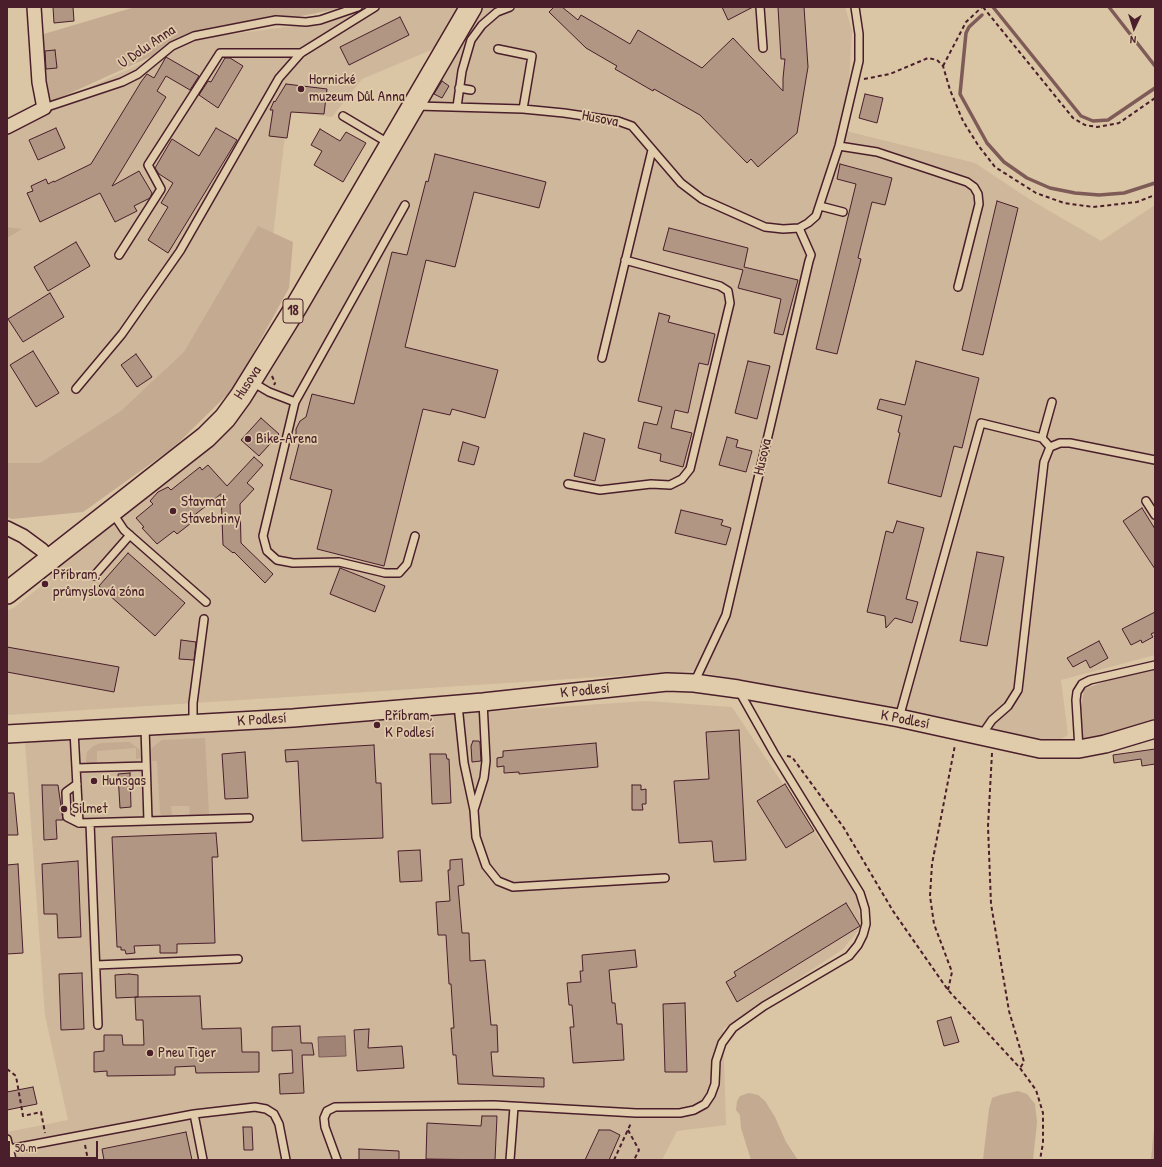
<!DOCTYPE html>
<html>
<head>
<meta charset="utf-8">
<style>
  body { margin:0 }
  #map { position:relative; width:1162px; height:1167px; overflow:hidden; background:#dac5a5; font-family:"Patrick Hand",sans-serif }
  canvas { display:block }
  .frame { position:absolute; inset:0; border:8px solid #4a1f2b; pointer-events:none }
  .north { position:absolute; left:1114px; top:8px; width:40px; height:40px; -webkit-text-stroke:3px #e0ccaa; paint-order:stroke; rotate:184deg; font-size:11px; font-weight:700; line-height:16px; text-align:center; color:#4a1f2b }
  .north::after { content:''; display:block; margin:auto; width:14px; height:18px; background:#4a1f2b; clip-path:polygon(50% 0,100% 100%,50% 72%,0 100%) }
  .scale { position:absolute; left:8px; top:1141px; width:90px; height:18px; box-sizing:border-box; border:2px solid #4a1f2b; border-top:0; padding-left:5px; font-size:12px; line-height:14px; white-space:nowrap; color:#4a1f2b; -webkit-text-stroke:3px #e0ccaa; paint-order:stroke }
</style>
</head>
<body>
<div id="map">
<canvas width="1162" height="1167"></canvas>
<div class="frame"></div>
<div class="north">N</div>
<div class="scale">50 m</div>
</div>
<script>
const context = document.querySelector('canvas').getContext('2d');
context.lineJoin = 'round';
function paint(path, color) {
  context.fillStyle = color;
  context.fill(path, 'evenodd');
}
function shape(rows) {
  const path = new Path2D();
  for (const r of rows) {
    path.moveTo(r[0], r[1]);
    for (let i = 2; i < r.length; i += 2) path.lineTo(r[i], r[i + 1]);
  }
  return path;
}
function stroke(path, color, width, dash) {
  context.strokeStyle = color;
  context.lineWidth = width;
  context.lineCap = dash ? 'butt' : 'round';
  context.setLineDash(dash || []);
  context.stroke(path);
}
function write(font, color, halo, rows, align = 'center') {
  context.font = font + ' "Patrick Hand",sans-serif';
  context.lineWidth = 3.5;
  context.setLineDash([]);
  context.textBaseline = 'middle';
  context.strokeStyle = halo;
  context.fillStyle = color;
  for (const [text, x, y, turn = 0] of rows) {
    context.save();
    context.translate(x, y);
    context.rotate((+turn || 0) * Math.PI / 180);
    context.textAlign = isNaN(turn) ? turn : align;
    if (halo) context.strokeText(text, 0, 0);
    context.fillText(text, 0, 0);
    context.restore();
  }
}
paint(shape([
  [360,7,467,7,443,45,362,79,332,117,288,111,270,260,206,388,7,496,7,131,35,112,195,39,316,23],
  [475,7,845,7,852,30,846,131,975,163,1029,199,1101,241,1155,205,1155,655,1061,680,1068,735,1056,742,694,671,7,715,7,611,15,607,47,581,57,563,228,425],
  [647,701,732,707,857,896,861,927,843,949,723,1029,726,1125,677,1131,662,1160,7,1160,7,1132,68,1120,45,1015,25,742]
]), '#ceb79b');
paint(shape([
  [135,7,347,7,194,37,44,105,37,36],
  [258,226,293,242,289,288,234,388,174,447,83,512,12,519,7,517,7,463,40,463,121,411,184,352],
  [7,227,22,229,7,238],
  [1155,664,1155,719,1080,743,1079,719,1084,689],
  [205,738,209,814,190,815,189,806,171,806,172,815,162,815,160,813,157,761,151,761,150,754,152,748,162,740],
  [129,742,139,749,141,757,138,759,136,759,136,748,97,751,97,761,94,766,88,765,86,761,87,752,93,746,101,743],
  [1018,1091,1027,1094,1035,1104,1037,1122,1033,1160,983,1160,989,1109,992,1098,1000,1095],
  [749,1093,758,1095,765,1101,775,1117,786,1142,798,1160,751,1160,741,1128,740,1115,736,1110,737,1101,740,1096],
  [1155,1118,1155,1160,1151,1160]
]), '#c3aa91');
const water = shape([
  [345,1036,346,1056,319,1057,318,1037,345,1036]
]);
paint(water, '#a08375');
stroke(water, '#7e5b57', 1);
stroke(shape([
  [993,7,1081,116,1093,121,1108,120,1155,88],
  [1109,7,1155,66],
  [982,15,969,27,966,33,960,94,987,143,1004,162,1027,178,1050,188,1075,193,1099,195,1124,193,1155,183]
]), '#7e5b57', 3.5);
const building = shape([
  [53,7,73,7,74,21,54,23,53,7],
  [554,7,562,7,578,20,581,15,630,44,638,30,702,68,733,38,783,91,783,78,785,59,781,59,778,7,804,7,808,67,797,133,758,167,751,159,747,163,700,115,654,89,653,91,615,69,617,66,586,48,549,12,554,7],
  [722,7,753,7,728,20,722,7],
  [400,17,409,35,349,65,340,47,400,17],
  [55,50,57,68,46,69,45,51,55,50],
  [166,57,199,76,190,90,166,76,157,91,166,97,112,186,139,171,152,193,150,198,134,206,137,211,115,222,100,193,40,222,27,193,33,191,31,186,46,179,48,184,54,181,54,182,91,164,141,82,147,74,154,78,166,57],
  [225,58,230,58,243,66,218,108,199,95,208,81,211,82,225,58],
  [442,81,449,86,442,98,434,94,442,81],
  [286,84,327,89,324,114,291,112,287,138,269,136,273,110,270,110,274,101,275,102,286,84],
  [865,94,883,98,877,123,859,118,865,94],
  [56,128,65,148,38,160,29,140,56,128],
  [216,128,237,140,168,253,148,240,168,207,161,203,173,183,159,174,155,168,172,139,199,156,216,128],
  [320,129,340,141,346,132,366,143,343,182,314,165,322,151,311,145,320,129],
  [435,154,546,182,539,208,474,192,455,267,426,260,405,347,498,370,485,418,452,409,450,415,423,409,384,566,317,549,332,490,290,479,299,444,296,435,296,429,300,421,306,417,312,394,354,404,392,252,407,255,426,181,428,182,435,154],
  [840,164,892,178,885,205,872,202,858,258,861,259,837,354,816,349,856,184,837,179,840,164],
  [997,201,1018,208,983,355,962,350,997,201],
  [669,228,748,248,744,267,798,280,783,335,774,333,781,299,738,288,743,270,663,250,669,228],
  [76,242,90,266,48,291,34,267,76,242],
  [50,293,64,317,23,342,8,319,50,293],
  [659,313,670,316,668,322,715,334,708,365,699,363,688,413,675,410,671,428,692,433,683,467,660,461,661,454,638,448,644,422,657,425,662,407,638,401,659,313],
  [33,351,59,393,36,407,10,365,33,351],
  [136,354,152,377,137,387,121,365,136,354],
  [748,361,770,366,757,419,735,413,748,361],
  [916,361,979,378,962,448,954,446,941,497,888,483,900,433,898,432,902,416,877,409,880,399,905,405,916,361],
  [261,418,279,434,259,456,241,440,261,418],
  [584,433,605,439,595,481,574,476,584,433],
  [727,437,738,440,736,447,752,451,746,472,719,465,727,437],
  [463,442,479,447,474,465,458,461,463,442],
  [254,457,263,465,247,483,254,489,240,504,241,543,273,574,265,583,234,552,233,553,223,545,221,494,192,517,195,520,177,534,174,531,157,544,142,528,144,527,136,518,153,504,150,501,158,492,168,487,171,490,200,467,202,470,208,465,227,486,254,457],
  [1142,508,1155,529,1155,569,1123,521,1142,508],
  [681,510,723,520,721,525,731,528,726,545,675,533,681,510],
  [897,521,924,528,906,599,918,602,912,623,895,618,886,628,885,616,867,612,886,531,893,533,897,521],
  [977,552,1004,557,987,646,960,641,977,552],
  [128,553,185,603,155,636,99,586,128,553],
  [340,568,385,586,375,612,330,594,340,568],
  [1155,612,1155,632,1151,634,1153,637,1142,643,1141,640,1131,645,1122,629,1155,612],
  [181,640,196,642,194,660,179,659,181,640],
  [1099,641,1108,658,1090,668,1086,660,1073,667,1067,658,1099,641],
  [7,647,119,667,114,692,7,672,7,647],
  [739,730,746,860,714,862,712,841,679,843,674,781,709,779,706,732,739,730],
  [473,741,479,741,480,743,481,761,472,762,471,746,473,741],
  [596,743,598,767,519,774,519,772,504,773,504,766,497,767,497,758,503,757,503,751,596,743],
  [374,745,376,783,381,783,383,838,302,841,298,761,286,762,285,750,374,745],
  [1155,749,1155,764,1142,766,1141,759,1114,763,1113,755,1155,749],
  [245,752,248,798,225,799,222,754,245,752],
  [430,754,446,754,447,759,449,759,451,803,432,804,430,754],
  [130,773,131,807,120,808,118,774,130,773],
  [785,784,814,831,786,848,757,801,785,784],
  [42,785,58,785,63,820,56,820,57,839,44,840,42,785],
  [632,785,641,785,641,790,646,789,646,804,642,804,643,810,632,810,632,785],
  [7,793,14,793,18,835,7,835,7,793],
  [216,833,218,857,212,857,215,943,177,944,177,953,160,953,160,945,134,946,135,953,126,954,125,950,121,950,121,947,117,947,112,837,216,833],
  [420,850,422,881,400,882,398,851,420,850],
  [462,859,464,885,458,886,462,933,469,933,470,961,485,960,491,1025,497,1025,498,1052,491,1052,493,1076,544,1078,544,1087,458,1084,456,1055,453,1055,451,1028,454,1028,451,984,449,984,446,935,438,935,436,902,450,901,448,870,450,870,450,860,462,859],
  [78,861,81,937,58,938,57,914,44,914,42,864,78,861],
  [18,864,23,953,7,954,7,865,18,864],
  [846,903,860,926,737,1002,726,982,736,976,734,972,846,903],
  [635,950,637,967,609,970,612,1003,615,1003,617,1024,622,1024,624,1060,573,1063,570,1027,574,1027,572,1005,569,1005,567,983,581,982,580,971,583,971,582,955,635,950],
  [82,973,84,1029,61,1030,59,974,82,973],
  [129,974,138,975,138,997,116,998,115,975,129,974],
  [200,996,202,1029,241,1028,242,1052,259,1052,259,1072,196,1073,195,1066,175,1067,175,1075,107,1076,107,1071,94,1072,94,1052,104,1051,104,1035,122,1035,123,1045,144,1045,143,1020,136,1020,135,997,200,996],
  [685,1003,687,1072,665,1072,663,1004,685,1003],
  [951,1017,959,1042,944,1046,937,1021,951,1017],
  [300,1026,301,1043,312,1043,314,1055,302,1055,304,1093,280,1094,279,1074,293,1073,292,1050,272,1051,272,1027,300,1026],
  [369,1029,368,1048,402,1046,404,1068,357,1071,354,1030,369,1029],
  [33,1087,37,1104,7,1110,7,1092,33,1087],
  [482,1116,497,1116,495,1160,426,1159,427,1123,481,1126,482,1116],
  [243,1127,252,1127,253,1150,244,1150,243,1127],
  [599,1130,610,1130,620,1135,609,1160,585,1160,599,1130],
  [186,1132,192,1160,104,1160,102,1149,186,1132],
  [359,1149,399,1151,399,1160,359,1160,359,1149]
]);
paint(building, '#b19683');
stroke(building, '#4a1f2b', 1);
const service = shape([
  [760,7,763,48],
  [498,49,532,56,523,109],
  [459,88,471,90],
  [417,106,523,109,564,113,618,121,632,126,681,183,702,199,765,227,783,229,799,228,808,223,816,216,839,146,859,61,859,34,855,7],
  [457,107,462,71,471,40,482,25,497,12,510,7],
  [44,108,122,82,138,74,172,46,194,36,276,20,306,22,320,20,358,7],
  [343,116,390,144],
  [839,146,877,152,967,182,974,187,978,194,979,204,958,287],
  [820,206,843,212],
  [119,255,161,189,148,165,220,53,301,53],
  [602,358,652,150],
  [252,382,269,392,295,402,405,205],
  [76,389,122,334,180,251,279,78,301,53,375,7],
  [295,402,263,536,267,551,277,560,293,563,339,562,385,573,399,573,407,564,415,536],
  [1042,438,1052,402],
  [568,484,600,490,651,484,670,485,682,479,690,469,730,303,728,291,720,286,625,260],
  [1146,501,1155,515],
  [112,512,124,530,206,602],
  [94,576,130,535],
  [694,683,726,615,809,261,811,255,799,228],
  [458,705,464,763,474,810,476,837,486,866,498,881,513,887,665,878],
  [899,718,981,423,1042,438,1050,447],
  [193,725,193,703,204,619],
  [74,731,79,823,148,821,145,727],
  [981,736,992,720,1008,706,1018,690,1044,462,1050,447,1060,443,1070,443,1155,460],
  [1079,749,1076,700,1077,692,1082,684,1090,680,1155,665],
  [76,768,146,766],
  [77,784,66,792,67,817,79,823],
  [474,810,484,778,486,761,483,702],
  [148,821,249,818],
  [90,823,98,1025],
  [96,965,238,959],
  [194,1114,203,1160],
  [7,1139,12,1160],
  [9,1149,194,1114,255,1107,266,1109,274,1114,279,1124,286,1160],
  [337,1160,325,1127,324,1118,327,1111,335,1107,494,1105,636,1113,680,1113,694,1110,705,1104,711,1095,715,1084,716,1061,722,1043,733,1028,764,1006,849,956,858,945,863,935,866,924,865,909,860,893,774,753,739,691],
  [510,1160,514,1107]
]);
const minor = shape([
  [7,127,44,108,39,82,34,7],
  [7,528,23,536,42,550,50,560]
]);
const tertiary = shape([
  [7,734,293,718,483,702,667,682,694,683,738,689,899,718,1040,749,1079,749,1105,744,1155,729]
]);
const primary = shape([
  [7,593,206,437,225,418,241,396,296,307,471,7]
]);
stroke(service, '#4a1f2b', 10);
stroke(minor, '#4a1f2b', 16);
stroke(tertiary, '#4a1f2b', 20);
stroke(primary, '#4a1f2b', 24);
stroke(shape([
  [983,7,1073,118,1085,125,1097,127,1119,123,1155,98],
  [943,66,966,22,982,7],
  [864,79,890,74,928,58,937,60,943,66,950,90,963,121,978,145,995,167,1036,193,1064,203,1093,207,1137,202,1155,195],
  [272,376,275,383,274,385],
  [992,753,988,826,991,904,1009,1011,1024,1062,1020,1068],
  [787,756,792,757,844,828,893,911,948,990,1020,1068,1036,1090,1043,1113,1043,1143,1040,1160],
  [948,990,952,972,934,924,930,896,932,864,955,745],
  [7,1069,16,1076,23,1116,41,1112,45,1133],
  [628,1130,639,1150,634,1160],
  [85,1145,88,1160],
  [614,1160,631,1123]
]), '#4a1f2b', 2, [4, 3]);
stroke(service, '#e0ccaa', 7);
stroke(minor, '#e0ccaa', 13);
stroke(tertiary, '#e0ccaa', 17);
stroke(primary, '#e0ccaa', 21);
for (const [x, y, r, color] of [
  [301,89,4,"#4a1f2b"],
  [248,439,4,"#4a1f2b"],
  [173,511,4,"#4a1f2b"],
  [45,584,4,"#4a1f2b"],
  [377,725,4,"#4a1f2b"],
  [94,781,4,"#4a1f2b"],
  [64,809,4,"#4a1f2b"],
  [150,1053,4,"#4a1f2b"]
]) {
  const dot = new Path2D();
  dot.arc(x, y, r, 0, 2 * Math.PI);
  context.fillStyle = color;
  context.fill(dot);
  stroke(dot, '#e0ccaa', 1.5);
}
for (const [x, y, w] of [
  [293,311,20]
]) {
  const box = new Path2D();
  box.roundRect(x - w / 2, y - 12, w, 24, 3);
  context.fillStyle = '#e0ccaa';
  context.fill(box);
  stroke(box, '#4a1f2b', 1);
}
write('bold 14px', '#4a1f2b', null, [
  ["18",293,311]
]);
write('15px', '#4a1f2b', '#e0ccaa', [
  ["U Dolu Anna",147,47,-34],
  ["Husova",600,119,11],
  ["Husova",248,383,-57],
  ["Husova",763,457,-77],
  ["K Podlesí",585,691,-6],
  ["K Podlesí",262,720,-4],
  ["K Podlesí",905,720,11]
]);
write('15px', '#4a1f2b', '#e0ccaa', [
  ["Hornické",309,80],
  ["muzeum Důl Anna",309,97],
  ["Bike-Arena",256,439],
  ["Stavmat",181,502],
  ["Stavebniny",181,519],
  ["Příbram,",53,575],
  ["průmyslová zóna",53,592],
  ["Příbram,",385,716],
  ["K Podlesí",385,733],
  ["Hunsgas",102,781],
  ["Silmet",72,809],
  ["Pneu Tiger",158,1053]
], 'left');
</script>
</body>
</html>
